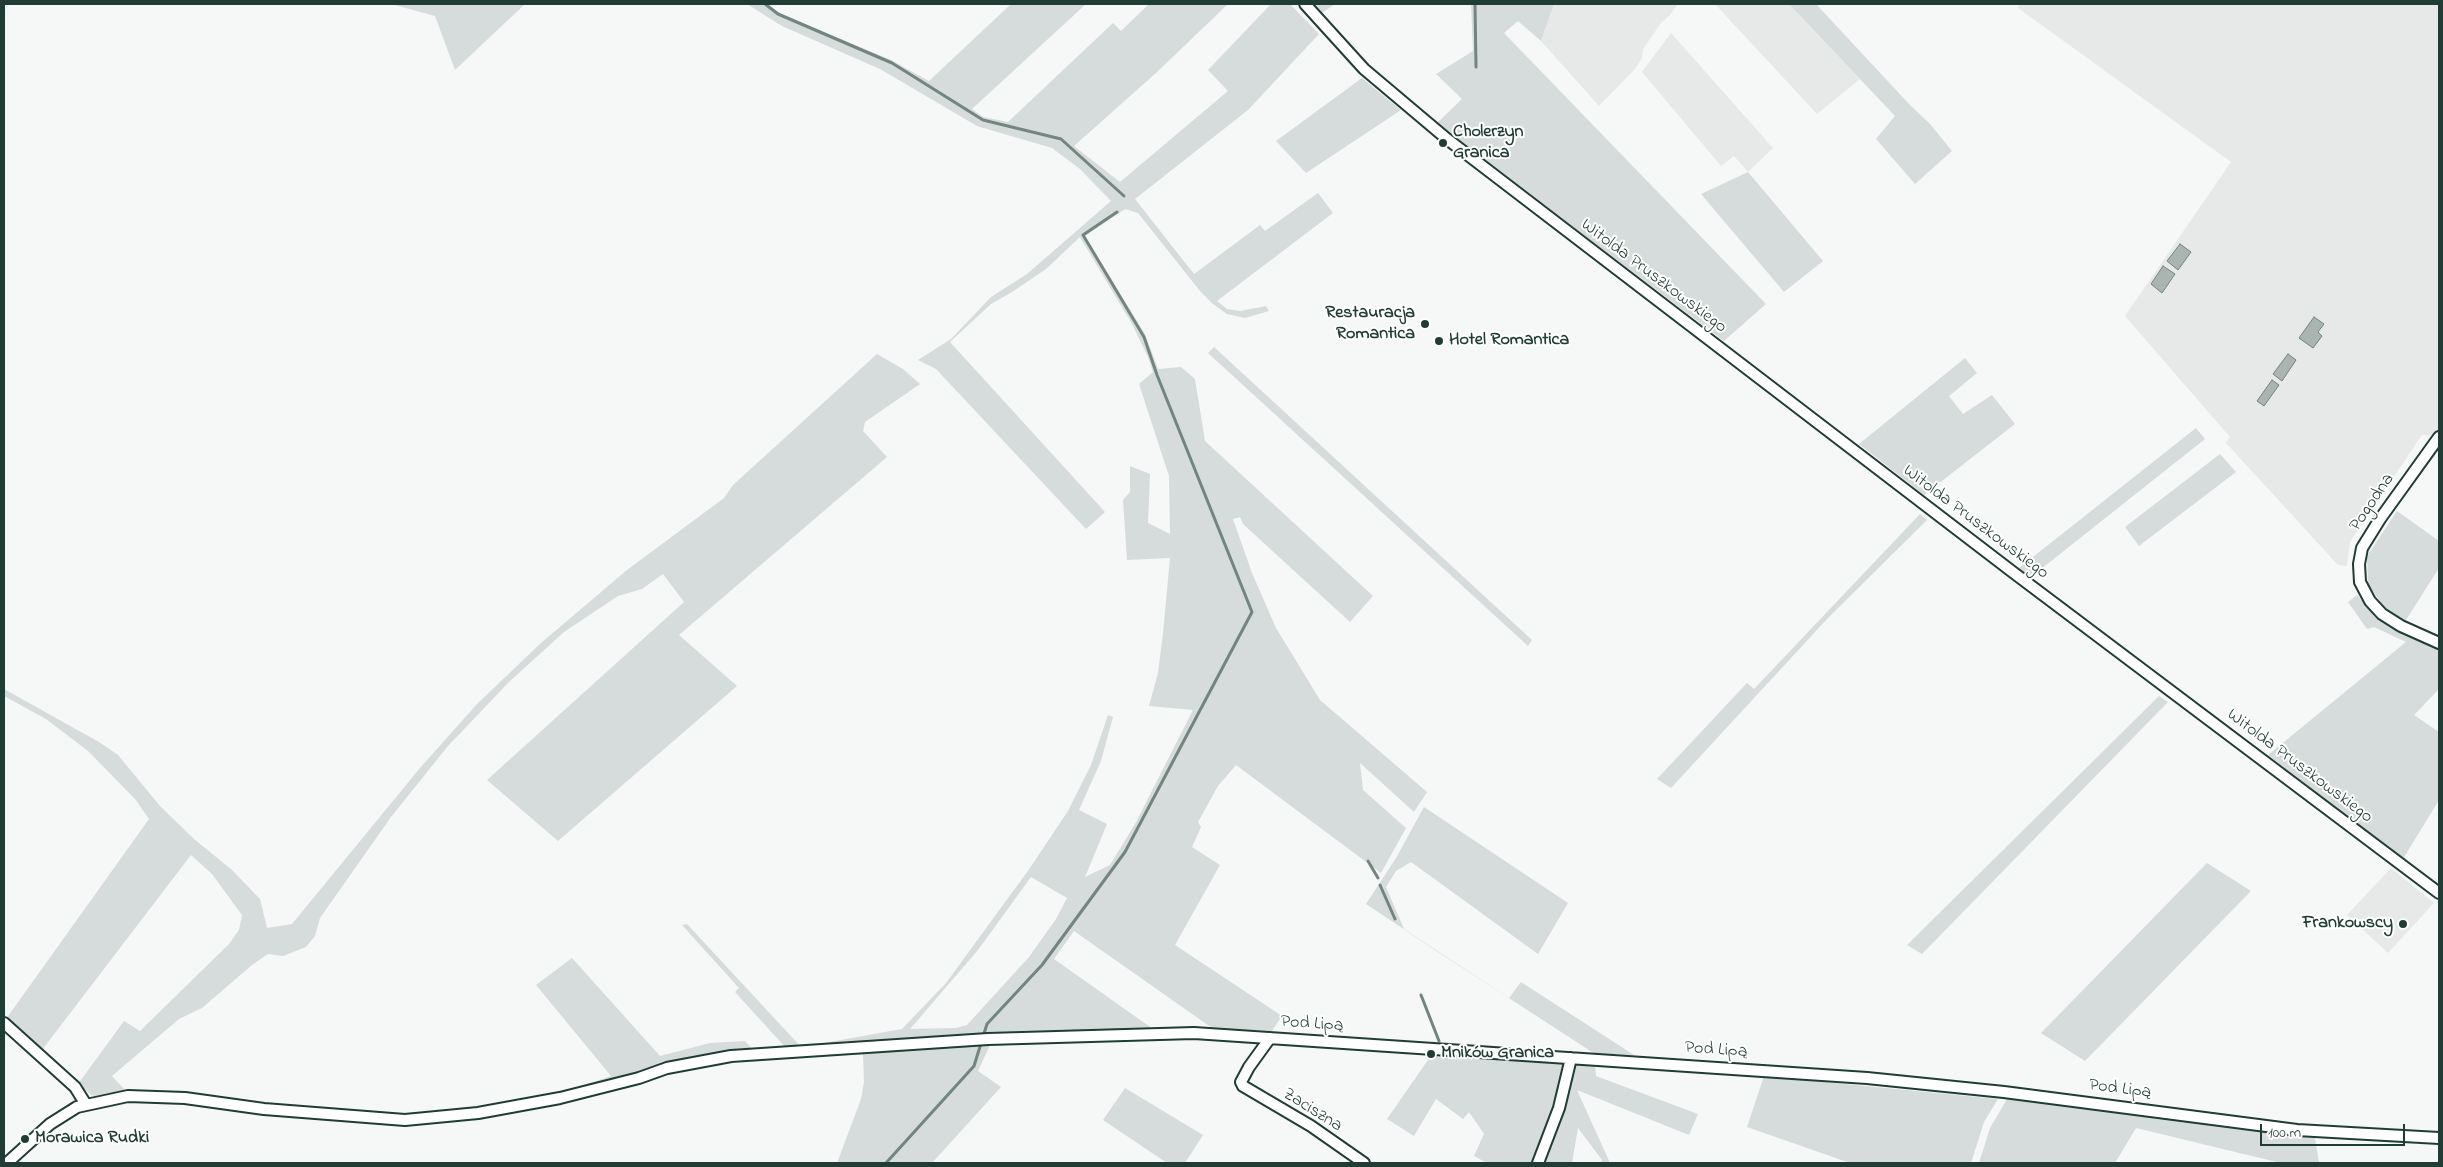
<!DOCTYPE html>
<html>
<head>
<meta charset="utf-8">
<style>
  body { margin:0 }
  #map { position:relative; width:2443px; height:1167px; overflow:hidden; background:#f6f7f7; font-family:"Indie Flower",sans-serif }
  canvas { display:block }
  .frame { position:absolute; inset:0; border:5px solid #1f3d34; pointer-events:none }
  .scale { position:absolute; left:2260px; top:1124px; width:145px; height:22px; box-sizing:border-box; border:2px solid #1f3d34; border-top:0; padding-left:6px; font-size:15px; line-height:18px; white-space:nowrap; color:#1f3d34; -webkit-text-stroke:4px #fff; paint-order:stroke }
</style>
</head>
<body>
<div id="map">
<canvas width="2443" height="1167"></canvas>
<div class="frame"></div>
<div class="scale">100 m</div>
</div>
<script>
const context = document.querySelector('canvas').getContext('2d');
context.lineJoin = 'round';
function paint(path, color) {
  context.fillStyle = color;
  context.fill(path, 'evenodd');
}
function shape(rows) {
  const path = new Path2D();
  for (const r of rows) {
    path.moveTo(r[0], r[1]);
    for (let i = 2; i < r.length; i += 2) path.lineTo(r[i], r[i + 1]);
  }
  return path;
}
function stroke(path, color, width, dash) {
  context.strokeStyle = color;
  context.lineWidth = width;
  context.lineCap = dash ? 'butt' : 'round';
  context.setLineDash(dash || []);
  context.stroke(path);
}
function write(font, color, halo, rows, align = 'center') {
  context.font = font + ' "Indie Flower",sans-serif';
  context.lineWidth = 4;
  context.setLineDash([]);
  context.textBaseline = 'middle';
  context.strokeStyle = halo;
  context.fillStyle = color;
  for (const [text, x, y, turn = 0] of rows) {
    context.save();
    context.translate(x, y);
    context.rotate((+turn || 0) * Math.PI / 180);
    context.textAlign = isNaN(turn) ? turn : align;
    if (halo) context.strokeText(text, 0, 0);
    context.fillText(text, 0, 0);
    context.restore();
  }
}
paint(shape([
  [1554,4,1678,4,1670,15,1661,23,1643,49,1642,58,1635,69,1599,106,1541,41],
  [1715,4,1789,4,1860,79,1817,114],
  [2020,4,2439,4,2439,436,2422,435,2350,542,2347,566,2338,565,2226,443,2230,437,2125,316,2231,162,2018,8],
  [1671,33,1773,148,1748,172,1734,156,1721,166,1642,72],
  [2391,868,2434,903,2388,953,2347,915]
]), '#e6e9e8');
paint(shape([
  [391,4,525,4,455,70,435,16],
  [747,4,767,4,781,14,891,60,929,81,1011,4,1086,4,972,109,983,117,1008,122,1113,23,1121,31,1149,4,1228,4,1156,73,1074,146,1120,182,1228,91,1208,70,1271,4,1290,4,1319,34,1248,110,1135,199,1194,274,1260,225,1265,231,1318,193,1333,213,1217,301,1227,309,1240,311,1266,306,1269,311,1245,318,1227,314,1213,304,1200,291,1138,213,1125,209,1085,236,1145,334,1158,369,1181,367,1195,379,1205,441,1373,596,1350,622,1243,524,1240,517,1233,519,1252,573,1276,628,1320,700,1427,792,1414,812,1360,763,1363,790,1406,828,1381,873,1236,765,1218,786,1198,822,1201,827,1192,847,1220,865,1175,945,1282,1016,1272,1031,1215,1030,1074,931,1054,959,1153,1029,973,1035,801,1047,786,1048,735,992,739,988,682,925,687,924,801,1047,902,1029,946,983,1030,868,1068,811,1091,765,1108,715,1113,717,1101,761,1079,810,1107,824,1085,877,1110,865,1135,824,1193,710,1149,706,1158,673,1163,633,1170,558,1127,560,1123,500,1130,492,1130,466,1150,474,1148,523,1170,534,1169,476,1139,384,1153,372,1148,357,1132,324,1080,237,1046,269,1012,292,991,304,950,342,1105,512,1086,529,936,369,918,360,951,339,991,297,1027,274,1111,201,1080,169,1052,148,977,126,880,69,782,26],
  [1031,877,1067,898,1056,919,1029,957,967,1025,956,1028,910,1029,978,950],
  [1313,4,1335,4,1322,13],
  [1471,4,1554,4,1541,41,1518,21,1504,33,1766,304,1724,341,1436,124,1462,99,1436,74,1473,51],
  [1789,4,1816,4,1909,104,1931,125,1952,151,1915,184,1876,139,1895,116],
  [1362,78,1401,110,1306,173,1276,141],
  [1748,172,1823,261,1784,292,1701,194],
  [1214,347,1532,640,1528,646,1208,353],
  [877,354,903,369,920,384,865,422,863,431,887,457,679,635,737,686,558,841,487,780,684,602,663,574,642,589,618,596,564,632,509,682,448,746,391,817,320,918,315,936,306,947,283,956,268,954,252,965,202,1008,179,1019,112,1076,125,1090,93,1096,78,1084,124,1021,140,1031,229,944,239,930,242,915,212,874,191,855,42,1050,6,1019,149,819,135,799,88,751,46,719,4,696,4,689,99,742,118,755,160,806,194,839,232,870,260,899,267,928,292,924,420,768,477,704,541,643,627,570,724,498,733,485],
  [1965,358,1977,373,1949,396,1963,414,1992,395,2015,424,1924,495,1859,444],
  [2196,428,2205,439,2031,577,2019,568],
  [2220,454,2236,472,2139,546,2125,527],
  [2397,511,2439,541,2439,568,2404,623,2384,607,2368,584,2367,556],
  [1920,514,1927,520,1827,619,1671,788,1657,779,1747,683,1754,689],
  [2357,595,2378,618,2397,631,2439,649,2439,689,2414,715,2439,732,2439,800,2403,859,2268,755,2406,642,2374,627,2367,629,2348,602],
  [2159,696,2168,702,1922,954,1907,945],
  [1424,807,1568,903,1538,954,1411,862,1396,871,1386,887,1404,929,1509,998,1521,982,1634,1055,1595,1054,1438,952,1366,904,1396,858],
  [2207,863,2251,891,2085,1061,2041,1033],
  [572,958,660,1056,710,1043,745,1041,754,1051,696,1058,544,1098,611,1076,536,985],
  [976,1044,990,1045,978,1071,1001,1087,932,1163,837,1163,861,1099,864,1082,863,1054],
  [1430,1057,1524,1059,1567,1063,1534,1163,1487,1163,1474,1156,1484,1134,1469,1112,1463,1119,1436,1099,1414,1136,1387,1119],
  [1577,1064,1595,1064,1596,1076,1698,1114,1689,1135,1577,1090,1610,1163,1601,1163,1602,1160,1578,1128,1572,1163,1542,1163,1563,1113],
  [1764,1076,1998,1099,1984,1122,1971,1163,1850,1163,1747,1127],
  [1125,1088,1203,1135,1185,1163,1167,1163,1103,1120],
  [2007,1099,2147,1115,2315,1138,2319,1163,2281,1163,2136,1128,2115,1163,1979,1163,1990,1128]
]), '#d6dcdb');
const water = shape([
  [2180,244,2191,252,2178,270,2167,261,2180,244],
  [2163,266,2175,274,2162,293,2151,284,2163,266],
  [2314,317,2324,324,2318,332,2322,336,2313,348,2299,338,2314,317],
  [2288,354,2296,360,2282,381,2273,374,2288,354],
  [2272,380,2279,385,2264,406,2257,401,2272,380]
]);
paint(water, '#aab5b1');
stroke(water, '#72857f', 1);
stroke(shape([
  [765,4,778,14,892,63,983,120,1061,139,1124,196],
  [1475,4,1476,67],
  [1368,861,1378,878],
  [1380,885,1395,919],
  [1421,995,1439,1041],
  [886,1163,974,1066,987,1024,1042,965,1125,852,1252,612,1157,375,1144,337,1083,235,1117,212]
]), '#72857f', 3);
const minor = shape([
  [1305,4,1364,69,1447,139,2014,573,2439,893],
  [2439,437,2380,519,2362,548,2359,564,2360,582,2370,601,2382,614,2401,626,2439,643],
  [4,1023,75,1087,85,1103],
  [1270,1038,1249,1067,1241,1082,1243,1086,1311,1126,1364,1163],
  [7,1163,50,1124,77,1107,128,1096,185,1098,264,1109,405,1120,478,1113,560,1098,639,1078,667,1068,731,1056,988,1039,1194,1033,1867,1078,2004,1092,2297,1130,2439,1138],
  [1538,1163,1559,1108,1571,1058]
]);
stroke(minor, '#1f3d34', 14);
stroke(minor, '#fff', 10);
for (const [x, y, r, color] of [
  [1443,143,5,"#1f3d34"],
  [1425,324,5,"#1f3d34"],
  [1439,341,5,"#1f3d34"],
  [2403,924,5,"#1f3d34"],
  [1431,1054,5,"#1f3d34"],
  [25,1139,5,"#1f3d34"]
]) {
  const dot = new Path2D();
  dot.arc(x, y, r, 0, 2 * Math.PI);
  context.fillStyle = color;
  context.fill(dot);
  stroke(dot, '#fff', 2);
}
write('bold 18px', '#1f3d34', '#fff', [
  ["Cholerzyn",1453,133],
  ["Granica",1453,154],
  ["Restauracja",1415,314,"right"],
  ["Romantica",1415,335,"right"],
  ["Hotel Romantica",1449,341],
  ["Frankowscy",2393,924,"right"],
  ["Mników Granica",1441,1054],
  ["Morawica Rudki",35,1139]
], 'left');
write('18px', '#1f3d34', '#fff', [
  ["Witolda Pruszkowskiego",1653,277,37],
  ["Pogodna",2373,503,-56],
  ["Witolda Pruszkowskiego",1975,523,37],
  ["Witolda Pruszkowskiego",2299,767,37],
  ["Pod Lipą",1312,1025,4],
  ["Pod Lipą",1716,1051,4],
  ["Pod Lipą",2120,1090,7],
  ["Zaciszna",1312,1111,32]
]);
</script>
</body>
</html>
